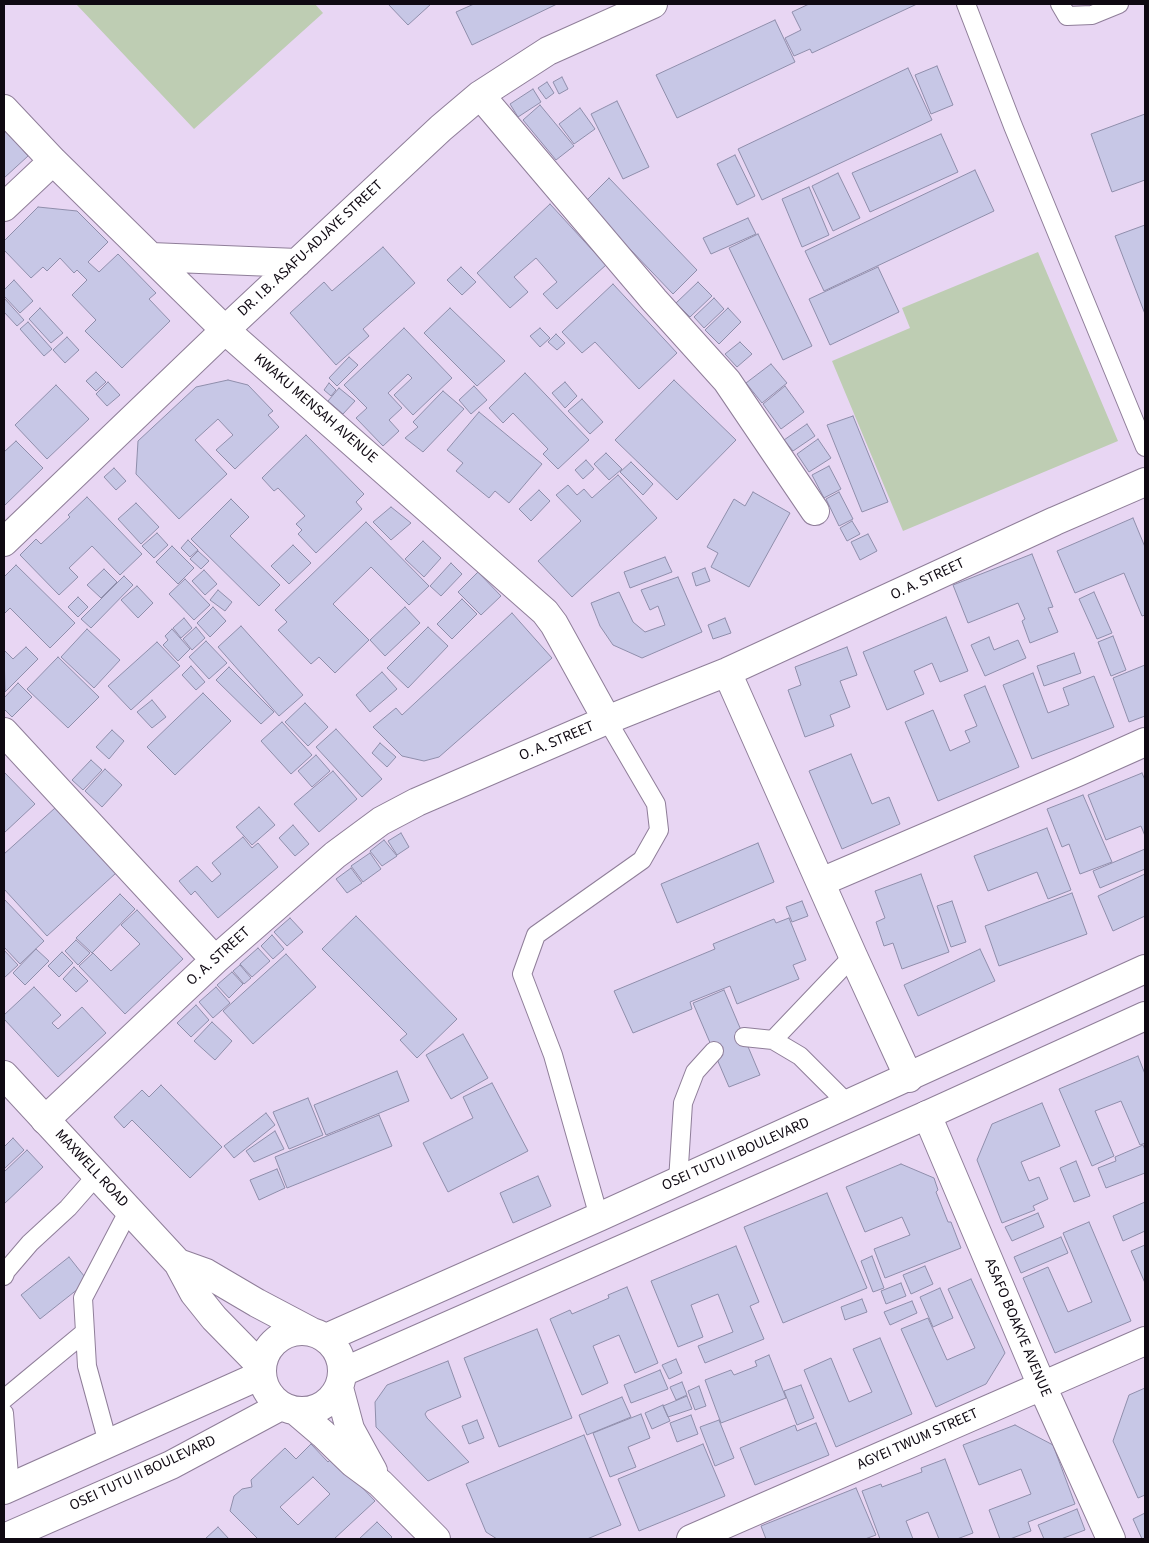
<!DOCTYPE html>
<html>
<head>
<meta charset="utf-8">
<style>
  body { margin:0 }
  #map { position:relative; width:1149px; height:1543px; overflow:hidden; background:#e8d6f3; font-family:"Source Sans 3",sans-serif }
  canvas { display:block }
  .frame { position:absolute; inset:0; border:5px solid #0f0912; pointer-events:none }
</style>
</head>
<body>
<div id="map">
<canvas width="1149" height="1543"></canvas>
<div class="frame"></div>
</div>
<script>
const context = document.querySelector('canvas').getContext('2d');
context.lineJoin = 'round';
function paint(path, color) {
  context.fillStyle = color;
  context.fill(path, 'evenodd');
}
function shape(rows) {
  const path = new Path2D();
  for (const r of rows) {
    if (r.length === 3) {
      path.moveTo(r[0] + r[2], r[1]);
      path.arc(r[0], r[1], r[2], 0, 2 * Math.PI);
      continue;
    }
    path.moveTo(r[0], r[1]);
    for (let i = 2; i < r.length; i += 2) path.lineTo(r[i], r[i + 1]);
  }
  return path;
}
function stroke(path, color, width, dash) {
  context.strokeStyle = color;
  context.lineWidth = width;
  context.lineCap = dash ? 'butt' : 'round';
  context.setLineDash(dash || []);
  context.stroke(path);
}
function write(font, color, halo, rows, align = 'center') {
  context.font = font + ' "Source Sans 3",sans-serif';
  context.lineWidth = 4.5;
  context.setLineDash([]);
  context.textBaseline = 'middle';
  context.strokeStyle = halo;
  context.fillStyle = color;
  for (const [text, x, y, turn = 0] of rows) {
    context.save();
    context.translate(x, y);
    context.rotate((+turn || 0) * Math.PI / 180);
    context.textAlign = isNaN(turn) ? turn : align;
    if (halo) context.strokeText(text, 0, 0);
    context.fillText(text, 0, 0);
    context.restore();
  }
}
paint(shape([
  [76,4,315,4,323,13,194,129],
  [1038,252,1118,441,903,531,832,361,910,328,902,308]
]), '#becdb3');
const building = shape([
  [388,4,431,4,408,25,388,4],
  [474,4,557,4,472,45,456,12,474,4],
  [809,4,917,4,812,53,810,49,794,56,785,38,801,30,792,12,809,4],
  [775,20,795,62,677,118,656,75,775,20],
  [937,66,953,105,931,114,915,75,937,66],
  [908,68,932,120,762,200,738,149,908,68],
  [562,77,568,89,559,94,553,82,562,77],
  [547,82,554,93,546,99,538,88,547,82],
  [533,89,541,102,518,117,510,104,533,89],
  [617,101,649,167,623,179,591,114,617,101],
  [540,105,574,146,556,160,523,120,540,105],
  [580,108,595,129,574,144,559,124,580,108],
  [1145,114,1145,180,1112,192,1091,134,1145,114],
  [4,128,28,156,4,178,4,128],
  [941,134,958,172,870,212,852,173,941,134],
  [735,155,755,196,737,205,717,164,735,155],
  [975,170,994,211,824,291,805,251,975,170],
  [838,173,860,218,833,231,812,186,838,173],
  [609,178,697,270,673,294,585,202,609,178],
  [809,187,829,235,802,247,782,199,809,187],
  [550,204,606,265,557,309,543,294,557,282,536,258,514,277,528,292,510,308,477,273,550,204],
  [38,207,77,211,108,242,88,262,99,272,118,254,156,293,149,299,170,321,122,368,85,331,96,320,72,295,87,280,77,270,74,273,60,258,47,271,43,267,31,278,4,250,4,241,38,207],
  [748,218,756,234,711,254,703,238,748,218],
  [1145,225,1145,314,1115,236,1145,225],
  [758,234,812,346,783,360,729,248,758,234],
  [383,247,415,283,363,329,369,336,336,365,290,313,324,282,332,291,383,247],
  [461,267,476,282,462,295,447,280,461,267],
  [878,267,899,312,830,345,809,299,878,267],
  [14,280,33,301,20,313,4,296,4,290,14,280],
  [698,282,712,296,690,317,676,303,698,282],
  [613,284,677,353,639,389,595,342,582,353,562,332,613,284],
  [4,298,24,320,17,326,4,312,4,298],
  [714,298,724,309,704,328,694,317,714,298],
  [40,308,63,333,51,343,29,319,40,308],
  [450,308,505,361,477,386,424,333,450,308],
  [728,308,741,322,719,344,705,330,728,308],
  [28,322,52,349,44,356,20,329,28,322],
  [404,328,452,378,413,415,394,395,412,378,408,374,388,393,402,408,389,420,399,431,383,446,356,418,367,408,344,385,404,328],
  [540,328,550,338,540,347,530,336,540,328],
  [556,334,565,343,557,350,548,342,556,334],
  [67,337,79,350,65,363,53,350,67,337],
  [740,342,752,354,737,367,725,354,740,342],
  [349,357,358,365,337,386,329,378,349,357],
  [771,364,787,383,762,403,746,383,771,364],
  [96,372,106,382,96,391,86,381,96,372],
  [525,373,589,440,558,469,543,454,548,449,513,413,503,423,489,408,525,373],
  [228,380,248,385,273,411,268,415,279,427,235,469,216,450,233,435,218,419,195,440,227,474,179,519,136,474,138,441,196,387,228,380],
  [674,380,736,440,677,500,615,440,674,380],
  [108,382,120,395,107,406,96,394,108,382],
  [565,382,577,396,565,408,552,393,565,382],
  [329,383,336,390,331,396,324,390,329,383],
  [56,385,89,419,47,459,15,425,56,385],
  [474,386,487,400,471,414,459,400,474,386],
  [785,386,804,412,781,429,763,404,785,386],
  [339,388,355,401,343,414,328,401,339,388],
  [443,391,464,409,423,452,405,438,418,427,413,422,443,391],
  [582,399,603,422,590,434,568,411,582,399],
  [479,412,542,464,509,503,495,491,489,498,456,471,463,463,447,450,479,412],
  [853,416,888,502,862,512,827,425,853,416],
  [807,424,815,436,793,451,784,440,807,424],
  [306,435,364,494,356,502,362,509,316,553,298,534,302,530,296,524,305,516,278,488,274,491,262,478,306,435],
  [818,439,831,458,809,472,797,454,818,439],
  [16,441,43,468,4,506,4,452,16,441],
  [606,453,622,469,609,480,594,464,606,453],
  [586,460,594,469,583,479,575,470,586,460],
  [631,462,653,484,643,495,620,472,631,462],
  [829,466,841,489,824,498,812,475,829,466],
  [114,468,126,481,116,490,104,477,114,468],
  [618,475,657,518,572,597,538,561,581,521,556,495,568,485,577,495,584,489,592,498,618,475],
  [539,490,550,501,531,521,519,509,539,490],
  [753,492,790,513,749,587,711,567,718,553,707,547,734,499,745,506,753,492],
  [839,492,853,519,839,526,826,499,839,492],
  [87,497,142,554,120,575,92,546,69,568,78,577,59,595,20,555,36,539,41,544,70,517,68,515,87,497],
  [231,499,249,517,230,536,280,585,259,606,191,539,231,499],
  [136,503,159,527,141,544,118,519,136,503],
  [391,507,411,523,391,540,373,522,391,507],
  [1133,518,1145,547,1145,615,1142,616,1124,573,1075,593,1057,551,1133,518],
  [852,521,860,534,847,541,840,528,852,521],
  [366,522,429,586,409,605,371,567,333,604,369,640,335,673,319,657,311,664,278,630,287,622,275,610,366,522],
  [157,533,168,545,154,558,142,546,157,533],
  [868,534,877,551,860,560,851,542,868,534],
  [188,540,198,550,190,557,181,548,188,540],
  [423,541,441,558,424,577,405,559,423,541],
  [293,545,311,563,289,584,271,566,293,545],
  [172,546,194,568,178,584,156,562,172,546],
  [198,551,209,561,201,569,190,559,198,551],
  [1032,554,1053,607,1048,608,1058,632,1030,643,1022,621,1025,619,1018,603,968,623,953,585,1032,554],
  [665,557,672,572,630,588,624,572,665,557],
  [451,563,462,574,441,596,430,586,451,563],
  [16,565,75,623,50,648,10,608,4,614,4,577,16,565],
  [705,568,710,581,696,586,692,573,705,568],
  [104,569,117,582,101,598,87,585,104,569],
  [204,570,217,584,205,595,192,581,204,570],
  [478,572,501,596,481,615,458,592,478,572],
  [124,576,133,585,91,628,81,619,124,576],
  [678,577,702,632,642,658,613,645,600,626,591,603,619,592,633,622,645,632,665,625,658,606,650,610,641,590,678,577],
  [185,579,210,605,194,620,169,594,185,579],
  [137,586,153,603,138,618,121,600,137,586],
  [218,590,232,602,225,611,210,600,218,590],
  [1094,592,1112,633,1097,639,1079,599,1094,592],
  [78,597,88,607,78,617,68,607,78,597],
  [462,599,477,614,452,639,437,624,462,599],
  [213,607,226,621,210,637,197,623,213,607],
  [405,607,420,623,385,656,370,640,405,607],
  [512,613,552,658,439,757,424,761,402,756,373,727,396,708,402,715,512,613],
  [946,617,968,671,940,682,932,663,914,671,924,694,887,710,863,652,946,617],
  [184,618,192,628,181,638,173,628,184,618],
  [725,618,731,633,713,639,708,625,725,618],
  [241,626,303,695,279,716,218,647,241,626],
  [196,627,205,638,192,650,183,639,196,627],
  [428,627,448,646,408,688,387,668,428,627],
  [87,629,120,660,94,688,61,657,87,629],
  [172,629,190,649,178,661,163,645,168,640,165,636,172,629],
  [1113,636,1126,670,1111,676,1098,642,1113,636],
  [989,637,994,650,1018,640,1026,658,985,676,971,645,989,637],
  [206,641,227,663,209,679,189,657,206,641],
  [157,642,180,666,131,710,108,686,157,642],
  [26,647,38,659,5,692,4,650,13,659,26,647],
  [847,647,857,675,840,681,850,707,830,715,834,726,805,737,788,690,801,685,795,667,847,647],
  [1074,653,1081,673,1044,686,1037,666,1074,653],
  [58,657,99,697,68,728,27,689,58,657],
  [1145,665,1145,716,1129,722,1113,678,1145,665],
  [191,666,205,682,196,690,182,675,191,666],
  [229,667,274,712,261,724,216,680,229,667],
  [382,672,397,689,370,712,356,695,382,672],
  [1033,673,1048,713,1069,705,1063,688,1094,676,1114,727,1032,759,1003,685,1033,673],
  [18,683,32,697,12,717,4,709,4,698,18,683],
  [985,686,1019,767,938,801,905,722,933,710,950,751,970,742,965,731,977,726,964,695,985,686],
  [203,693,231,721,175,775,147,747,203,693],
  [152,700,166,717,152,728,137,712,152,700],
  [305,703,328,727,308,746,285,722,305,703],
  [282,722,312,755,291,774,261,741,282,722],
  [336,729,382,779,362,797,316,747,336,729],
  [112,730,124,741,109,759,96,747,112,730],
  [380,743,396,757,387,767,372,753,380,743],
  [851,754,872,804,889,797,900,824,842,849,809,771,851,754],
  [316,755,330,771,312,787,298,771,316,755],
  [91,760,102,770,83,790,72,780,91,760],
  [105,769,122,785,102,807,85,791,105,769],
  [333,771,357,799,319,832,294,804,333,771],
  [4,772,35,804,4,833,4,772],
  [1142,773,1145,780,1145,836,1141,826,1106,840,1088,795,1142,773],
  [1083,795,1112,862,1080,874,1069,844,1062,847,1047,809,1083,795],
  [259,807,275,825,252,845,236,827,259,807],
  [55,808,116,873,47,936,4,889,4,854,55,808],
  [293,825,309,844,295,856,279,838,293,825],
  [1047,828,1071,890,1048,899,1037,872,988,891,974,856,1047,828],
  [401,833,409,847,397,855,388,841,401,833],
  [243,837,252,848,258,843,278,867,218,918,195,891,191,895,179,881,197,866,212,882,221,874,212,863,243,837],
  [384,840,397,856,382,866,370,851,384,840],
  [758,843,774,882,677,923,661,884,758,843],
  [1145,849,1145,869,1100,888,1093,871,1145,849],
  [370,853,381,869,363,882,351,866,370,853],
  [351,868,362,883,347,893,336,879,351,868],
  [921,874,949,952,902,969,893,943,884,946,876,922,885,918,875,891,921,874],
  [1145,874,1145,916,1113,931,1098,896,1145,874],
  [1072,893,1087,934,999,966,985,926,1072,893],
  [120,894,135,909,92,953,76,938,120,894],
  [4,899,44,941,20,964,4,947,4,899],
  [802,901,808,916,792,922,786,907,802,901],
  [952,901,966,942,951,947,937,906,952,901],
  [137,910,183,959,125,1014,79,966,93,953,111,971,140,944,121,925,137,910],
  [356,916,457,1019,417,1058,400,1040,407,1034,322,949,356,916],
  [290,918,303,932,287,946,274,932,290,918],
  [789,918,806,960,793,965,799,979,737,1004,730,986,690,1002,692,1009,633,1033,614,991,715,949,713,944,774,919,776,923,789,918],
  [272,935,284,949,273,959,261,946,272,935],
  [76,940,90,953,78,965,65,951,76,940],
  [258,948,270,961,252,977,240,964,258,948],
  [36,949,49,961,25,985,13,973,36,949],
  [980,949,995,981,918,1016,904,985,980,949],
  [4,950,18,965,4,978,4,950],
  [62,952,73,963,59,977,48,966,62,952],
  [286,954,316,987,253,1044,223,1011,286,954],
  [240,965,251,978,244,984,233,971,240,965],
  [74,967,88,981,76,992,63,979,74,967],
  [232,972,243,984,229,998,217,985,232,972],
  [34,987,61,1015,52,1023,58,1029,82,1007,106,1033,58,1077,4,1019,4,1015,34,987],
  [216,987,230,1003,213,1018,199,1002,216,987],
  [724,990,760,1075,729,1087,693,1003,724,990],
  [196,1005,209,1020,191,1037,177,1023,196,1005],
  [212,1022,232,1041,215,1060,194,1041,212,1022],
  [463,1034,488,1078,451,1099,426,1055,463,1034],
  [1138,1056,1145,1074,1145,1143,1140,1145,1121,1101,1095,1111,1114,1156,1092,1166,1059,1089,1138,1056],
  [397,1071,409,1101,326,1135,314,1105,397,1071],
  [492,1083,528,1151,448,1192,423,1143,473,1118,463,1097,492,1083],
  [161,1085,222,1147,190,1178,132,1120,124,1128,114,1117,142,1090,149,1097,161,1085],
  [308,1098,323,1135,289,1149,273,1112,308,1098],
  [1042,1103,1060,1146,1021,1162,1029,1181,1039,1177,1048,1199,1033,1206,1035,1210,1002,1223,977,1160,992,1124,1042,1103],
  [266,1113,275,1125,234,1158,224,1146,266,1113],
  [379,1115,392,1146,287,1188,275,1157,379,1115],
  [275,1131,284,1149,254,1162,246,1151,275,1131],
  [13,1138,24,1150,4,1169,4,1147,13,1138],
  [1143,1145,1145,1150,1145,1173,1106,1188,1098,1168,1116,1161,1115,1157,1143,1145],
  [27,1150,43,1167,4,1204,4,1172,27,1150],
  [1076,1161,1090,1196,1074,1202,1060,1168,1076,1161],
  [901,1164,934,1178,938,1190,936,1192,948,1222,951,1222,961,1248,885,1278,874,1249,910,1235,902,1217,865,1232,846,1187,901,1164],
  [277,1169,285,1188,259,1200,250,1180,277,1169],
  [538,1176,551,1206,513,1223,500,1193,538,1176],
  [827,1193,867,1288,783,1323,744,1227,827,1193],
  [1145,1202,1145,1231,1123,1241,1113,1216,1145,1202],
  [1038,1213,1044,1227,1012,1241,1005,1227,1038,1213],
  [1089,1222,1131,1321,1055,1353,1023,1278,1048,1267,1068,1312,1092,1302,1063,1233,1089,1222],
  [1061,1237,1068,1253,1021,1273,1014,1257,1061,1237],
  [1145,1245,1145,1283,1131,1251,1145,1245],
  [736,1246,759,1302,750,1306,764,1339,705,1363,698,1346,733,1332,718,1294,691,1305,703,1337,678,1347,651,1281,736,1246],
  [872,1256,884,1288,873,1292,861,1261,872,1256],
  [69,1257,88,1281,40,1319,21,1295,69,1257],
  [925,1266,933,1284,911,1294,903,1275,925,1266],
  [971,1279,1005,1353,986,1384,936,1407,901,1329,928,1318,947,1360,975,1348,948,1289,971,1279],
  [901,1283,906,1296,886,1304,881,1291,901,1283],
  [627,1287,658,1363,635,1373,619,1335,593,1346,608,1383,582,1395,550,1319,570,1310,572,1314,609,1298,608,1295,627,1287],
  [940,1288,953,1318,933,1327,920,1297,940,1288],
  [862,1299,867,1312,845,1320,841,1307,862,1299],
  [912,1301,917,1313,890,1325,884,1312,912,1301],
  [537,1329,572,1418,499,1447,464,1358,537,1329],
  [880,1338,912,1414,836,1447,804,1370,831,1358,849,1402,872,1392,853,1349,880,1338],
  [769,1355,786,1398,721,1423,705,1380,731,1370,734,1375,757,1366,755,1361,769,1355],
  [676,1359,682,1373,669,1379,662,1365,676,1359],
  [448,1361,461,1397,427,1411,425,1414,427,1418,469,1462,428,1481,376,1427,375,1402,387,1385,448,1361],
  [660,1370,668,1389,631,1403,624,1385,660,1370],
  [682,1382,687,1395,676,1400,670,1387,682,1382],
  [801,1385,814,1418,797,1425,784,1391,801,1385],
  [699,1386,706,1406,695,1410,688,1391,699,1386],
  [1145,1388,1145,1495,1138,1498,1113,1441,1129,1395,1145,1388],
  [687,1396,692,1409,668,1417,663,1406,687,1396],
  [622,1397,631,1417,587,1435,579,1415,622,1397],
  [663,1405,670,1421,652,1429,645,1413,663,1405],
  [641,1414,650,1438,628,1447,636,1467,610,1477,593,1433,641,1414],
  [691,1415,698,1434,677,1442,670,1423,691,1415],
  [477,1420,484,1438,469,1444,462,1426,477,1420],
  [719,1420,734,1458,715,1466,700,1427,719,1420],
  [816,1423,829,1455,755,1485,740,1448,795,1425,797,1431,816,1423],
  [1015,1425,1053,1445,1075,1504,1028,1522,1031,1531,1010,1539,1000,1539,989,1510,1031,1494,1021,1469,979,1485,963,1445,1015,1425],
  [584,1435,621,1525,587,1539,497,1539,486,1532,466,1484,584,1435],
  [311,1444,328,1462,333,1457,375,1501,334,1539,258,1539,230,1511,234,1496,242,1489,252,1487,251,1480,285,1448,296,1459,311,1444],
  [313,1477,330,1494,298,1525,280,1507,313,1477],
  [703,1444,725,1496,639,1531,618,1479,703,1444],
  [945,1459,973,1533,957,1539,939,1539,928,1512,906,1521,913,1539,880,1539,862,1491,881,1484,882,1487,922,1472,921,1468,945,1459],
  [856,1488,876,1535,865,1539,766,1539,761,1526,856,1488],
  [1077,1509,1085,1530,1061,1539,1044,1539,1038,1525,1077,1509],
  [1145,1513,1145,1539,1142,1539,1133,1519,1145,1513],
  [377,1522,392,1537,390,1539,359,1539,377,1522],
  [218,1527,229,1539,205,1539,218,1527]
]);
paint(building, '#c7c7e6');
stroke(building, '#8f8eab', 1);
const lane = shape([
  [966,4,1013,126,1145,447],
  [1060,4,1067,16,1092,15,1119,4],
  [744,1037,773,1040,800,1056,849,1105],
  [773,1040,853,956],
  [678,1181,683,1103,695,1072,714,1051],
  [599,1217,553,1055,522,974,536,935,642,860,659,830,656,804,607,720],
  [4,1276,6,1271,30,1243,68,1208,97,1175],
  [4,1399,85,1332],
  [4,1413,10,1488],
  [108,1443,87,1366,83,1298,129,1210]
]);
const street = shape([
  [480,95,654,300,727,381,815,511],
  [4,109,53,161,225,330,545,612,554,624,607,720],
  [4,207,53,161],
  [151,257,297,263],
  [4,542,225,330,441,128,480,95,548,51,653,4],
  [727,672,853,956,909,1078],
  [4,732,215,960],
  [821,882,1078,772,1145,742],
  [927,1115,1042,1386,1111,1539],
  [45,1120,215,960,335,855,381,821,417,802,607,720,727,672,1055,521,1145,482],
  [691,1539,1145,1341]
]);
const secondary = shape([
  [4,1075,178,1263,194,1293,214,1318,261,1366],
  [178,1263,206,1273,257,1303,310,1331],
  [302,1371,40],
  [326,1338,599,1217,1145,969],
  [343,1372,927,1115,1145,1016],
  [339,1388,350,1429,373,1471],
  [296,1411,323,1434,353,1463,380,1483,436,1539],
  [4,1490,261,1375],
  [4,1538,171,1465,281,1406]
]);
stroke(lane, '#8f7e99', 20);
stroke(street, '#8f7e99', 30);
stroke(secondary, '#8f7e99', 30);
stroke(lane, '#fff', 18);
stroke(street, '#fff', 28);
stroke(secondary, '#fff', 28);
write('15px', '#0f0912', '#fff', [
  ["DR. I.B. ASAFU-ADJAYE STREET",311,249,-43],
  ["KWAKU MENSAH AVENUE",315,409,41],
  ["O. A. STREET",928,580,-25],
  ["O. A. STREET",557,742,-23],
  ["O. A. STREET",219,957,-42],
  ["OSEI TUTU II BOULEVARD",736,1155,-24],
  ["MAXWELL ROAD",91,1169,47],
  ["ASAFO BOAKYE AVENUE",1017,1328,67],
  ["AGYEI TWUM STREET",918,1440,-24],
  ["OSEI TUTU II BOULEVARD",143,1474,-25]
]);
</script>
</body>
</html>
